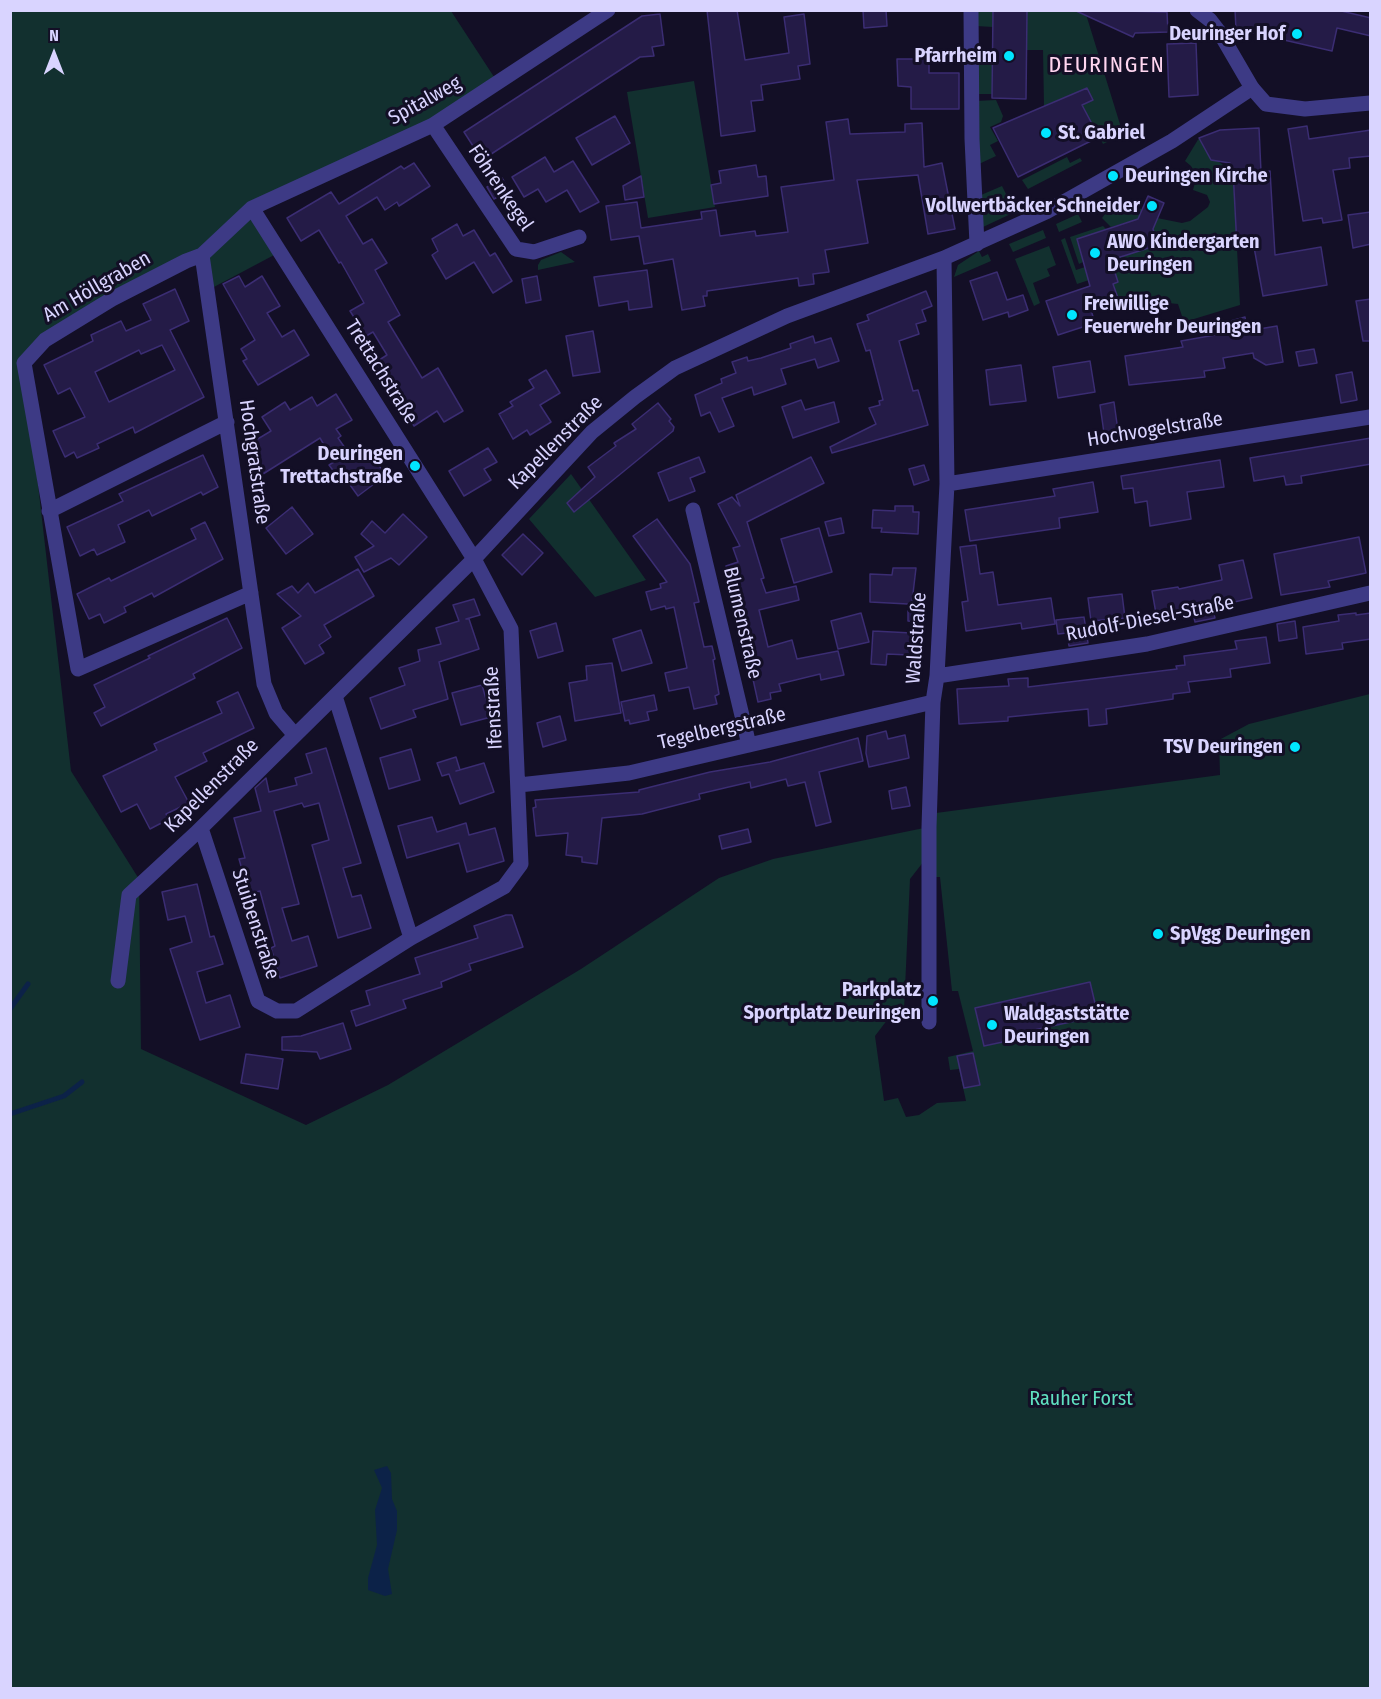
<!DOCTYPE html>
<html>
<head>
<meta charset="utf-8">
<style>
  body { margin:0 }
  #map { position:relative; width:1381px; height:1699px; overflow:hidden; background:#130f26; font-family:"Fira Sans Condensed",sans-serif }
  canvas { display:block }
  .frame { position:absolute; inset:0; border:12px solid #d9d4ff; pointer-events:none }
  .north { position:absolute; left:24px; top:24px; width:60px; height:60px; -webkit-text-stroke:4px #130f26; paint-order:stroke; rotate:0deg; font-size:16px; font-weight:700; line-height:24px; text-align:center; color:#d9d4ff }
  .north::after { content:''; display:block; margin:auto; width:21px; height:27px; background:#d9d4ff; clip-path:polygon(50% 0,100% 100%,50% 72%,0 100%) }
</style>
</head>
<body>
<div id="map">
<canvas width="1381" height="1699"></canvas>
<div class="frame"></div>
<div class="north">N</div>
</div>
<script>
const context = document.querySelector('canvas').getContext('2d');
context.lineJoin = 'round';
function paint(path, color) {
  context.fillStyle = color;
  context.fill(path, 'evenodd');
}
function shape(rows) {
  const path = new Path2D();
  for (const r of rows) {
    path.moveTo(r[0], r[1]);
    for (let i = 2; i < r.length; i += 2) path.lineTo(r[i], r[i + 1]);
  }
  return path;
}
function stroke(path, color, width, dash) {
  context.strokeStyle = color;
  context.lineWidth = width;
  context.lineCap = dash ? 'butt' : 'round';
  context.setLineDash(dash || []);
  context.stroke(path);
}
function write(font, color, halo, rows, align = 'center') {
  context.font = font + ' "Fira Sans Condensed",sans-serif';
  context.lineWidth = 6;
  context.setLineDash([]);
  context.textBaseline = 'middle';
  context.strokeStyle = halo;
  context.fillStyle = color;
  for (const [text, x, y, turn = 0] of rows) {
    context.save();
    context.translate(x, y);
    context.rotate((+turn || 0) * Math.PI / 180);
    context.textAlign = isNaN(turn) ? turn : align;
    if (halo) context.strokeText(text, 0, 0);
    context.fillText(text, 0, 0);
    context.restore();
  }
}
paint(shape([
  [11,11,451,11,498,83,433,125,252,208,202,255,112,299,24,363,71,771,139,879,141,1049,306,1125,388,1085,581,969,719,878,773,859,924,828,924,861,910,879,904,1010,894,1011,875,1036,884,1101,898,1098,906,1117,919,1115,937,1103,966,1101,959,1069,950,1070,948,1057,973,1051,958,991,952,991,940,877,935,877,936,813,1220,775,1219,740,1249,724,1370,694,1370,1688,11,1688],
  [976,11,993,11,993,27,976,26],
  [1027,11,1085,11,1123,134,1103,144,1082,105,1093,100,1087,88,1044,106,1043,50,1026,50],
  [976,50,993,51,992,94,975,94],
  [694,81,715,207,648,218,627,92],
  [996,100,1003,116,1001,122,990,127,998,141,990,145,996,156,979,164,976,101],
  [1199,138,1211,160,1218,161,1233,173,1240,305,1184,322,1178,304,1118,298,1113,284,1118,282,1108,249,1119,257,1158,245,1149,216,1111,227,1102,218,1110,207,1124,210,1132,204,1157,218,1182,223,1190,221,1208,207,1210,202,1207,195,1193,190,1196,179,1191,166,1185,161],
  [1067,157,1070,163,1080,158,1082,161,1028,189,1022,180],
  [1002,186,1015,212,983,227,981,195],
  [1078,214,1082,222,1059,232,1056,224],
  [251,215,276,254,212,288,207,258],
  [1103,226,1109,232,1103,231,1077,239,1083,262,1079,264,1070,237],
  [1043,230,1046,238,1013,252,1009,244],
  [1065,238,1076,270,1085,267,1089,280,1077,284,1061,240],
  [1049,246,1056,265,1047,269,1050,276,1033,283,1040,303,1034,306,1015,259],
  [979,251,982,257,988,254,991,261,954,277,958,265],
  [561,252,575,262,538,270,538,265,541,260],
  [571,474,646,580,595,597,529,519]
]), '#12302f');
paint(shape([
  [387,1466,391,1473,392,1499,397,1511,397,1530,388,1569,392,1594,385,1596,368,1590,368,1578,377,1545,375,1510,382,1488,374,1470]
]), '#0c2248');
stroke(shape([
  [10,1009,28,984],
  [10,1114,64,1096,82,1082]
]), '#0c2248', 5);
const building = shape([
  [707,10,737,10,745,60,789,53,784,17,804,14,810,64,798,66,800,79,761,85,763,100,751,101,755,131,721,136,707,10],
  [863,10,886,10,887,26,864,28,863,10],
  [993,10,1027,10,1026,99,992,98,993,10],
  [1074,10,1167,12,1168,32,1135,33,1133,37,1074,10],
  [1235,10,1337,10,1371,18,1371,36,1337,28,1332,51,1236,29,1235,10],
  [660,14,664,45,652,47,654,56,640,57,482,160,464,132,642,16,660,14],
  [1196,43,1198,95,1169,97,1167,44,1196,43],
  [897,59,929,59,929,73,959,73,959,109,911,109,911,87,898,86,897,59],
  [1087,88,1093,100,1082,105,1099,137,1018,177,993,128,1087,88],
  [615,116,630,143,592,165,576,138,615,116],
  [848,119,850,134,905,132,905,124,922,123,924,167,942,163,955,229,928,234,918,175,857,180,868,243,825,250,829,272,813,274,814,284,799,286,798,278,707,291,707,296,703,296,705,306,682,310,673,259,644,264,639,236,611,240,606,206,637,202,641,228,702,219,701,212,716,210,720,236,755,231,756,236,788,232,781,187,834,180,826,122,848,119],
  [1307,126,1309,139,1371,130,1371,156,1349,158,1350,168,1333,170,1342,220,1323,223,1322,218,1303,221,1288,129,1307,126],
  [1259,128,1261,172,1270,171,1275,255,1321,247,1327,285,1263,296,1254,247,1237,247,1233,170,1230,170,1230,163,1211,160,1199,138,1220,130,1259,128],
  [545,157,554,172,573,161,599,202,580,212,567,190,546,202,538,189,524,197,512,177,545,157],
  [414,163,430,186,399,206,397,202,385,210,377,197,346,216,363,244,372,239,387,263,375,270,400,315,388,322,422,378,438,368,463,411,444,422,437,411,414,426,376,362,387,355,373,332,366,336,350,311,364,303,341,262,339,263,319,230,301,241,287,218,331,192,339,204,401,166,404,169,414,163],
  [756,165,758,177,766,176,768,196,714,204,711,185,721,183,719,171,756,165],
  [641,176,644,197,625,200,623,186,641,176],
  [502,178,509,190,494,199,487,187,502,178],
  [1148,196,1164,203,1153,229,1158,245,1111,260,1118,282,1113,284,1118,298,1090,307,1095,323,1058,335,1046,301,1090,286,1077,239,1138,219,1148,196],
  [1371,212,1371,244,1353,248,1348,215,1371,212],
  [457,224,463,236,474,230,490,256,495,253,512,281,493,293,474,262,446,279,432,255,438,251,432,239,457,224],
  [647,270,652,307,629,310,628,301,599,306,594,277,647,270],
  [997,272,1007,300,1023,295,1028,310,1009,317,1008,312,983,320,970,281,997,272],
  [239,276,245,287,262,276,280,306,267,313,282,337,294,330,309,355,258,385,243,361,247,359,241,349,255,340,223,284,239,276],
  [537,276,541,300,526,303,522,279,537,276],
  [175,289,189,321,170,330,204,397,135,433,133,427,97,444,99,448,77,458,74,452,65,457,53,431,85,417,70,388,58,394,44,365,93,341,91,335,121,321,126,331,151,320,143,304,175,289],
  [162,345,175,370,109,402,95,372,139,350,141,354,162,345],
  [926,291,932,306,922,310,926,321,916,324,919,334,899,341,913,391,918,390,928,425,832,453,830,447,876,424,869,408,880,405,879,401,883,400,870,350,866,351,857,324,869,320,867,315,926,291],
  [1371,299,1371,341,1363,341,1356,301,1371,299],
  [1245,317,1247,331,1277,326,1283,362,1266,365,1254,358,1253,353,1223,358,1225,368,1204,371,1205,377,1129,385,1125,356,1183,347,1181,341,1215,335,1213,326,1245,317],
  [593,331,600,372,573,376,566,336,593,331],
  [813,336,815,343,831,338,839,361,818,368,815,359,781,369,786,384,754,395,752,387,722,398,734,426,719,432,710,412,701,416,695,395,722,383,721,379,736,373,732,362,747,357,748,361,761,358,791,348,790,344,813,336],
  [1314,349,1317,363,1299,366,1296,352,1314,349],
  [1090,361,1095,392,1058,398,1053,367,1090,361],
  [1021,365,1026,401,990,405,986,370,1021,365],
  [546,370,560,393,540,405,551,422,530,435,527,430,513,439,499,414,513,406,510,402,534,388,529,380,546,370],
  [1352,372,1357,400,1341,403,1336,375,1352,372],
  [336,394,352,420,336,429,341,436,338,438,355,462,368,451,386,475,358,496,345,478,341,481,329,465,334,462,320,438,263,474,253,457,258,454,251,443,271,431,262,417,285,402,290,410,312,397,317,406,336,394],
  [801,400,805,410,834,402,839,422,793,438,782,407,801,400],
  [1114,402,1118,431,1104,433,1100,405,1114,402],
  [658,403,671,419,669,421,674,427,673,431,574,512,567,503,595,477,588,467,616,446,614,443,636,429,632,424,658,403],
  [1371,438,1371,464,1301,476,1302,483,1286,485,1284,476,1254,481,1250,458,1371,438],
  [488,448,497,462,484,469,491,480,464,496,449,471,488,448],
  [203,455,218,487,203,495,201,492,152,516,149,510,118,525,125,542,97,555,94,549,80,556,67,527,123,501,119,494,203,455],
  [699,457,705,472,690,478,695,491,669,501,658,473,699,457],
  [811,457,824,483,747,522,764,578,761,579,766,593,796,586,799,600,759,610,768,647,792,640,797,659,838,651,844,675,821,680,820,674,779,684,781,691,770,693,771,699,758,702,738,611,741,611,726,566,738,562,733,548,740,546,718,504,732,497,740,506,736,495,811,457],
  [1220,460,1224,487,1187,492,1191,519,1150,526,1147,501,1135,503,1133,488,1123,489,1121,476,1220,460],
  [924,465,929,480,914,485,909,469,924,465],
  [1093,482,1098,512,1059,518,1060,528,970,541,965,510,1055,496,1053,489,1093,482],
  [895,506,913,506,913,512,919,512,918,534,881,532,882,528,872,528,873,510,895,511,895,506],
  [292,507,313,534,286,554,266,528,292,507],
  [403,514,427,537,399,565,391,558,364,572,355,557,374,546,361,534,372,521,385,533,403,514],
  [841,518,844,533,829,536,825,522,841,518],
  [657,519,690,564,699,602,694,603,704,647,712,646,715,659,713,660,719,694,715,696,717,704,694,709,689,687,669,691,665,673,687,668,674,607,666,609,665,606,651,610,646,592,661,588,660,584,667,582,633,536,657,519],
  [205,522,223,559,154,597,152,593,124,607,126,612,104,623,100,614,89,619,77,594,109,578,111,581,196,539,191,529,205,522],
  [819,528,832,572,794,583,781,539,819,528],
  [523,534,543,553,522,575,502,555,523,534],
  [1359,537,1366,573,1328,581,1330,587,1281,595,1274,554,1359,537],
  [976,545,980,574,993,572,998,605,1051,598,1055,624,1022,629,1021,623,966,631,962,602,968,601,960,547,976,545],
  [1243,560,1252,598,1212,607,1215,618,1195,622,1193,613,1157,619,1152,591,1178,587,1179,589,1222,580,1219,565,1243,560],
  [893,568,916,568,912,602,925,602,925,622,908,621,908,604,870,602,870,574,892,575,893,568],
  [358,569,374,596,324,625,331,637,319,645,324,653,305,664,282,628,301,616,277,594,292,586,298,593,308,583,315,593,358,569],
  [1122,594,1125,618,1091,621,1088,598,1122,594],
  [474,599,480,615,466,619,469,619,479,649,439,662,448,699,413,710,416,717,381,729,370,698,405,685,399,668,420,661,418,650,441,644,436,628,459,621,453,605,474,599],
  [861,613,869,642,838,649,831,621,861,613],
  [1356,613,1356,615,1371,613,1371,639,1342,643,1343,649,1306,654,1303,627,1339,621,1338,615,1356,613],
  [1084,617,1088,643,1069,646,1067,633,1058,634,1056,620,1084,617],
  [227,618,242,648,193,674,195,678,101,726,94,713,105,707,94,685,150,658,148,656,227,618],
  [1295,621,1297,638,1279,641,1277,624,1295,621],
  [556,623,563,651,538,658,530,631,556,623],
  [641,630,652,663,622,671,613,639,641,630],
  [873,631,912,633,910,655,887,654,886,665,871,664,873,631],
  [1266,637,1270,663,1230,669,1231,677,1188,682,1190,692,1173,694,1173,699,1106,709,1107,724,1089,726,1088,709,1008,717,1008,721,959,724,957,689,1009,686,1008,679,1028,678,1028,687,1177,669,1176,666,1185,665,1184,656,1237,649,1235,641,1266,637],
  [612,663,621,713,575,721,569,683,587,680,586,666,612,663],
  [482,685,491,717,461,725,452,693,482,685],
  [238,692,254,728,203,753,207,761,175,777,189,803,166,814,169,819,150,829,137,804,121,812,103,776,157,750,154,744,222,713,217,702,238,692],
  [654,695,657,710,647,712,649,720,630,724,629,720,625,721,621,702,654,695],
  [560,716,566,740,543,747,537,723,560,716],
  [886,731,888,739,905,735,909,758,869,767,866,753,867,736,886,731],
  [858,738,863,761,819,772,831,822,816,826,805,782,788,786,786,779,751,788,750,782,699,794,700,799,642,814,602,818,597,864,582,862,582,857,566,855,568,833,536,836,533,808,536,807,535,800,639,792,639,790,710,772,770,762,858,738],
  [326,748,361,863,343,868,352,897,361,895,371,928,338,938,312,845,329,840,319,803,304,807,302,803,274,811,299,904,282,908,292,941,308,936,317,966,280,978,271,948,275,946,260,891,249,894,239,859,245,858,234,818,261,811,255,788,266,778,269,792,297,785,295,778,312,773,306,754,326,748],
  [411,749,420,780,389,789,380,758,411,749],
  [456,757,460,770,456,771,484,763,494,792,460,804,449,774,442,776,437,763,456,757],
  [906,787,910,806,892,809,889,791,906,787],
  [432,817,437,832,466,823,469,835,495,828,504,861,467,872,459,843,407,858,398,826,432,817],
  [748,829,751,842,722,849,719,836,748,829],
  [197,884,210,937,214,936,223,964,197,972,206,1003,230,995,240,1027,200,1040,170,949,192,942,185,916,168,920,162,892,197,884],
  [506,915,512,915,523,947,469,964,471,970,441,982,442,987,403,1000,406,1008,356,1026,351,1011,370,1005,366,991,420,974,415,958,478,938,474,926,506,915],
  [1090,982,1098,1016,1025,1032,1026,1037,984,1046,975,1008,1090,982],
  [343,1023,351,1049,320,1059,317,1052,282,1050,282,1037,301,1036,343,1023],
  [973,1053,980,1085,964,1088,957,1056,973,1053],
  [246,1054,283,1059,278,1089,241,1083,246,1054]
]);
paint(building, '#241b47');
stroke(building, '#3b2d73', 1.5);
stroke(shape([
  [971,10,972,139,977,244],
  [433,125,516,249,534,252,579,237],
  [202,255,186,261,112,299,45,340,24,363,78,669,251,593],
  [947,484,1370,417],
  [693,510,749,745],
  [49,511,227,422],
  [937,676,1147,644,1370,593],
  [335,696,411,938],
  [294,734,276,713,264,684,202,255,252,208,433,125,608,10],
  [519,785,629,773,933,702],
  [201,828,258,1001,277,1011,296,1011,411,938,504,887,521,864,511,629,474,559,252,208],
  [118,981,129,895,195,834,474,559,592,432,635,397,675,368,787,316,944,258,1046,212,1172,141,1252,88],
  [929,1022,929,827,933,702,937,676,947,484,944,258]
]), '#3d3a85', 15);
stroke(shape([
  [1197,10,1210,20,1220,33,1252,88,1266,104,1305,109,1370,103]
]), '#3d3a85', 15);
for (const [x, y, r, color] of [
  [1297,34,6,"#00e5ff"],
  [1009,56,6,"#00e5ff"],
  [1046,133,6,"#00e5ff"],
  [1113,176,6,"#00e5ff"],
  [1152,206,6,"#00e5ff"],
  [1095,253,6,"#00e5ff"],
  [1072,315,6,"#00e5ff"],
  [415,466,6,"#00e5ff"],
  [1295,747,6,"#00e5ff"],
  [1158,934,6,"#00e5ff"],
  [933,1001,6,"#00e5ff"],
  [992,1025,6,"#00e5ff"]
]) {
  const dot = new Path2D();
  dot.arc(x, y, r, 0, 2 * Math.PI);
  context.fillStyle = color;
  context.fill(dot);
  stroke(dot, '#130f26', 2);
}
write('bold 20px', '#d9d4ff', '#130f26', [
  ["Deuringer Hof",1285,34],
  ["Pfarrheim",997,56],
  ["St. Gabriel",1058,133,"left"],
  ["Deuringen Kirche",1125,176,"left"],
  ["Vollwertbäcker Schneider",1140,206],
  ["AWO Kindergarten",1107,242,"left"],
  ["Deuringen",1107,265,"left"],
  ["Freiwillige",1084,304,"left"],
  ["Feuerwehr Deuringen",1084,327,"left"],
  ["Deuringen",403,454],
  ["Trettachstraße",403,477],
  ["TSV Deuringen",1283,747],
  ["SpVgg Deuringen",1170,934,"left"],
  ["Parkplatz",921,990],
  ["Sportplatz Deuringen",921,1013],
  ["Waldgaststätte",1004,1014,"left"],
  ["Deuringen",1004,1037,"left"]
], 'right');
write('20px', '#d9d4ff', '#130f26', [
  ["Spitalweg",425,101,-29],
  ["Föhrenkegel",500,188,56],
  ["Am Höllgraben",97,287,-30],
  ["Trettachstraße",381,372,58],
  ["Hochvogelstraße",1155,430,-9],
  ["Kapellenstraße",556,443,-45],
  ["Hochgratstraße",254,462,82],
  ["Rudolf-Diesel-Straße",1150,619,-11],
  ["Blumenstraße",742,623,77],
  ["Waldstraße",917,638,-86],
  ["Ifenstraße",494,708,-93],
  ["Tegelbergstraße",722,729,-13],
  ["Kapellenstraße",212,786,-45],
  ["Stuibenstraße",255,924,72]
]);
write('20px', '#5fe0c0', '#130f26', [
  ["Rauher Forst",1081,1399]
]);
context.letterSpacing = '1.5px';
write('22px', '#ffd6f0', '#130f26', [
  ["DEURINGEN",1107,66]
]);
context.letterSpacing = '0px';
</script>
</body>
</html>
